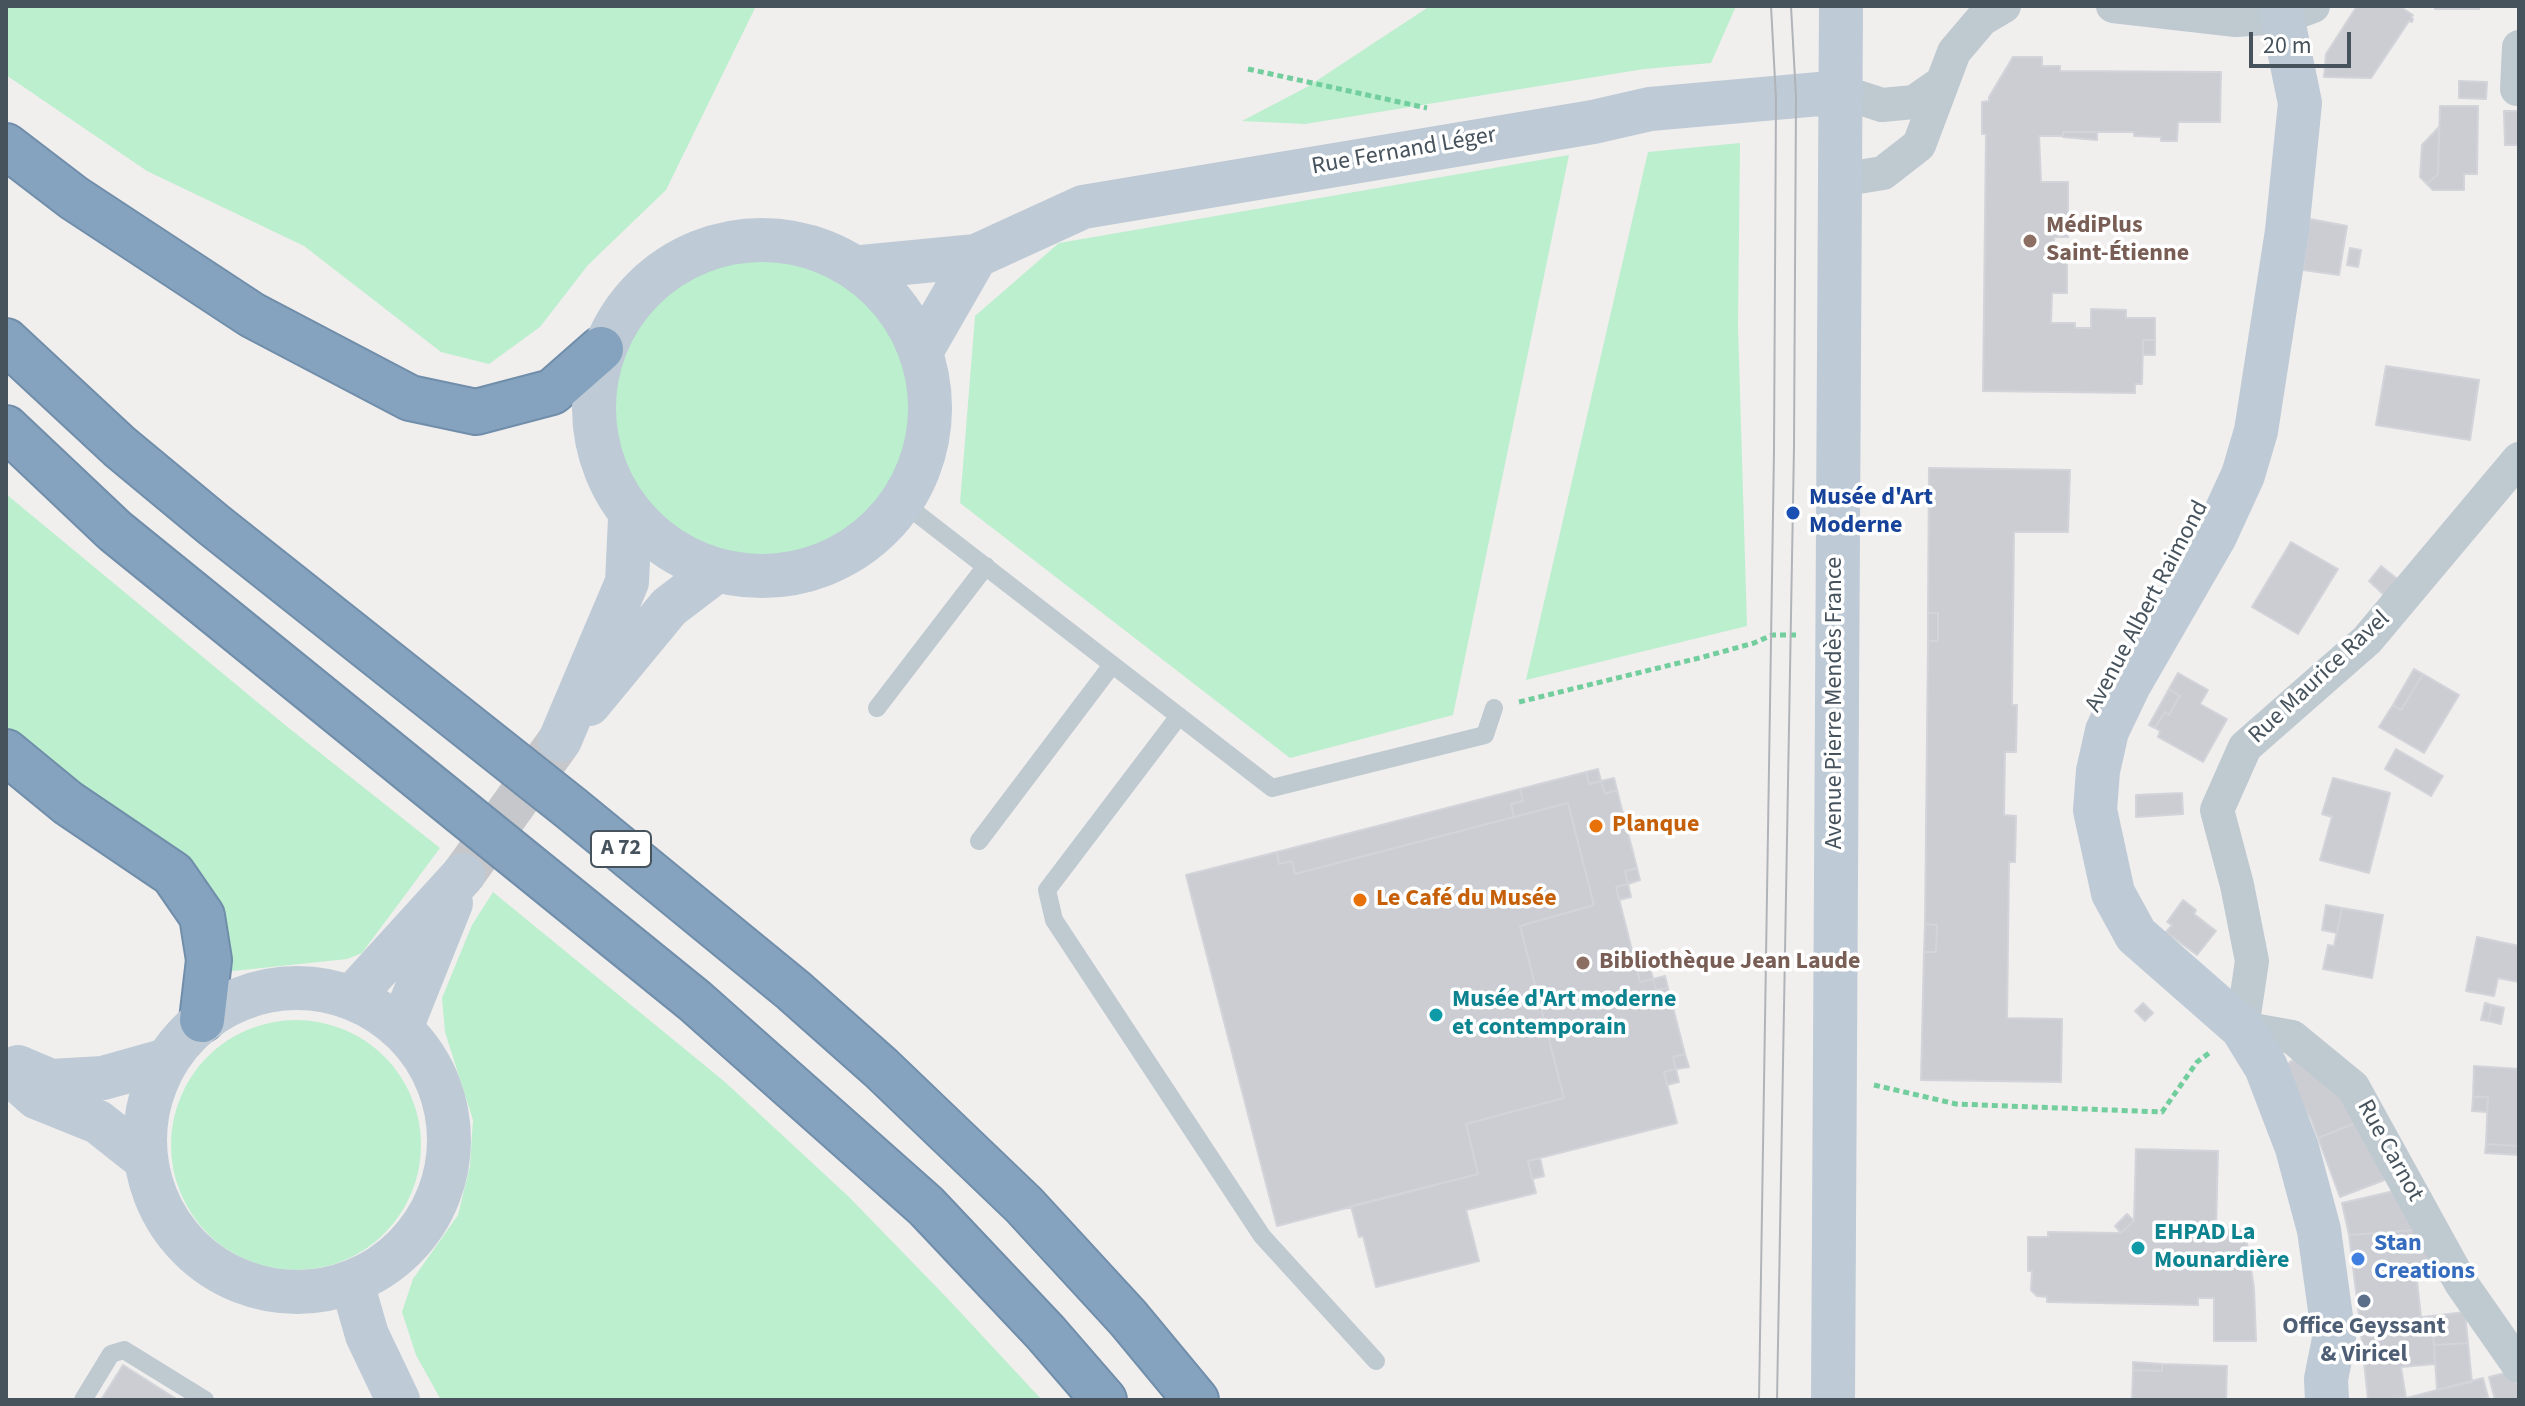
<!DOCTYPE html>
<html>
<head>
<meta charset="utf-8">
<style>
  body { margin:0 }
  #map { position:relative; width:2525px; height:1406px; overflow:hidden; background:#f1eeee; font-family:"Source Sans 3",sans-serif }
  canvas { display:block }
  .frame { position:absolute; inset:0; border:8px solid #46525c; pointer-events:none }
  .scale { position:absolute; left:2249px; top:32px; width:102px; height:36px; box-sizing:border-box; border:4px solid #46525c; border-top:0; padding-left:10px; font-size:24px; line-height:28px; white-space:nowrap; color:#46525c; -webkit-text-stroke:6px #fff; paint-order:stroke }
</style>
</head>
<body>
<div id="map">
<canvas width="2525" height="1406"></canvas>
<div class="frame"></div>
<div class="scale">20 m</div>
</div>
<script>
const context = document.querySelector('canvas').getContext('2d');
context.lineJoin = 'round';
function paint(path, color) {
  context.fillStyle = color;
  context.fill(path, 'evenodd');
}
function shape(rows) {
  const path = new Path2D();
  for (const r of rows) {
    if (r.length === 3) {
      path.moveTo(r[0] + r[2], r[1]);
      path.arc(r[0], r[1], r[2], 0, 2 * Math.PI);
      continue;
    }
    path.moveTo(r[0], r[1]);
    for (let i = 2; i < r.length; i += 2) path.lineTo(r[i], r[i + 1]);
  }
  return path;
}
function stroke(path, color, width, dash) {
  context.strokeStyle = color;
  context.lineWidth = width;
  context.lineCap = dash ? 'butt' : 'round';
  context.setLineDash(dash || []);
  context.stroke(path);
}
function write(font, color, halo, rows, align = 'center') {
  context.font = font + ' "Source Sans 3",sans-serif';
  context.lineWidth = 7;
  context.setLineDash([]);
  context.textBaseline = 'middle';
  context.strokeStyle = halo;
  context.fillStyle = color;
  for (const [text, x, y, turn = 0] of rows) {
    context.save();
    context.translate(x, y);
    context.rotate((+turn || 0) * Math.PI / 180);
    context.textAlign = isNaN(turn) ? turn : align;
    if (halo) context.strokeText(text, 0, 0);
    context.fillText(text, 0, 0);
    context.restore();
  }
}
paint(shape([
  [6,6,756,6,666,190,588,265,540,327,489,364,441,352,304,246,147,171,6,75],
  [1430,6,1736,6,1711,63,1644,69,1305,124,1242,121,1307,87],
  [1740,143,1738,326,1747,626,1526,680,1648,152],
  [1569,155,1453,715,1290,758,960,503,975,316,1059,243],
  [763,409,153],
  [6,494,285,725,440,848,362,953,347,959,224,972,221,949,61,777,6,730],
  [493,892,725,1082,849,1197,949,1300,1042,1400,441,1400,416,1355,402,1312,413,1279,458,1215,470,1166,473,1120,445,1032,442,998,472,925],
  [296,1145,125]
]), '#bbefce');
const building = shape([
  [2357,6,2399,6,2413,15,2411,17,2413,19,2412,22,2409,21,2371,78,2324,77,2326,54,2357,6],
  [2435,6,2478,6,2479,9,2435,9,2435,6],
  [2013,57,2042,57,2042,66,2060,66,2060,71,2221,72,2220,122,2178,122,2177,141,2161,141,2161,137,2134,136,2134,132,2063,132,2063,136,2039,136,2041,182,2068,182,2068,237,2054,237,2054,251,2067,251,2067,293,2052,293,2051,323,2075,323,2075,328,2091,328,2091,309,2126,310,2126,318,2155,318,2155,340,2143,340,2142,384,2135,384,2135,393,1983,391,1986,134,1982,134,1982,102,1989,101,1989,97,2013,57],
  [2459,81,2487,82,2486,99,2459,98,2459,81],
  [2440,106,2478,106,2477,174,2464,174,2464,190,2433,190,2427,184,2438,174,2440,106],
  [2504,111,2519,111,2519,145,2505,145,2504,111],
  [2439,127,2438,174,2427,184,2420,177,2422,145,2439,127],
  [2063,132,2097,132,2097,140,2063,137,2063,132],
  [2310,219,2347,226,2339,275,2303,270,2310,219],
  [2350,248,2361,250,2358,267,2347,265,2350,248],
  [2143,340,2155,340,2155,355,2143,355,2143,340],
  [2386,366,2479,380,2470,440,2376,425,2386,366],
  [1929,468,2070,470,2068,532,2014,532,2012,705,2017,705,2016,752,2005,752,2004,815,2016,816,2015,862,2009,862,2007,1018,2062,1019,2061,1082,1921,1080,1924,952,1936,952,1937,925,1925,924,1928,641,1938,641,1938,613,1928,613,1929,468],
  [2291,542,2338,569,2298,634,2252,607,2291,542],
  [2381,566,2400,581,2384,595,2369,581,2381,566],
  [1928,613,1938,613,1938,641,1928,641,1928,613],
  [2414,669,2423,674,2401,710,2393,705,2414,669],
  [2178,673,2208,690,2200,704,2227,719,2203,762,2158,737,2160,731,2155,728,2165,712,2169,715,2180,696,2169,689,2178,673],
  [2423,674,2459,695,2424,753,2379,727,2393,705,2401,710,2423,674],
  [2169,689,2180,696,2169,715,2165,712,2155,728,2149,725,2169,689],
  [2396,749,2443,776,2431,796,2385,769,2396,749],
  [1598,769,1601,781,1589,784,1586,772,1598,769],
  [1586,772,1589,784,1601,781,1605,794,1617,790,1637,868,1625,871,1628,884,1616,887,1637,970,1640,982,1653,979,1656,990,1668,988,1685,1054,1673,1057,1676,1069,1664,1072,1677,1123,1528,1161,1536,1193,1466,1210,1479,1261,1376,1287,1363,1236,1359,1237,1351,1206,1478,1174,1466,1124,1564,1098,1520,926,1594,905,1568,803,1514,817,1511,804,1523,801,1520,789,1586,772],
  [1614,778,1617,790,1605,794,1601,781,1614,778],
  [2333,778,2390,793,2369,873,2320,860,2332,817,2322,814,2333,778],
  [1520,789,1523,801,1511,804,1514,817,1295,874,1292,861,1279,864,1277,852,1520,789],
  [2182,793,2183,814,2136,817,2136,795,2182,793],
  [1568,803,1594,905,1520,926,1564,1098,1466,1124,1478,1174,1277,1226,1186,875,1277,852,1279,864,1292,861,1295,874,1568,803],
  [1637,868,1640,880,1628,884,1625,871,1637,868],
  [1628,884,1631,897,1619,900,1616,887,1628,884],
  [2183,900,2196,910,2194,914,2216,931,2197,955,2166,932,2172,925,2167,922,2183,900],
  [2326,905,2342,908,2337,933,2322,930,2326,905],
  [2342,908,2383,915,2372,978,2323,969,2328,945,2334,946,2342,908],
  [1925,924,1937,925,1936,952,1924,952,1925,924],
  [2477,937,2519,946,2519,982,2498,978,2494,996,2466,991,2477,937],
  [1650,967,1653,979,1640,982,1637,970,1650,967],
  [1665,976,1668,988,1656,990,1653,979,1665,976],
  [2143,1003,2153,1013,2145,1021,2135,1011,2143,1003],
  [2485,1003,2492,1005,2488,1021,2481,1020,2485,1003],
  [2492,1005,2504,1008,2501,1024,2488,1021,2492,1005],
  [1685,1054,1689,1067,1676,1069,1673,1057,1685,1054],
  [2294,1059,2340,1094,2358,1122,2318,1138,2311,1119,2281,1069,2294,1059],
  [2474,1066,2519,1069,2519,1146,2486,1144,2488,1097,2473,1097,2474,1066],
  [1676,1069,1679,1082,1667,1085,1664,1072,1676,1069],
  [2473,1097,2488,1097,2487,1112,2472,1111,2473,1097],
  [2358,1122,2387,1179,2340,1197,2318,1138,2358,1122],
  [2486,1144,2519,1146,2519,1155,2485,1153,2486,1144],
  [2136,1149,2218,1151,2216,1229,2245,1230,2254,1288,2256,1341,2214,1341,2214,1298,2198,1298,2198,1305,2047,1302,2047,1297,2037,1296,2031,1290,2032,1271,2028,1271,2028,1237,2048,1237,2048,1232,2121,1233,2134,1221,2136,1149],
  [1540,1158,1544,1176,1532,1179,1528,1161,1540,1158],
  [2394,1191,2414,1230,2349,1235,2342,1203,2394,1191],
  [2127,1214,2134,1221,2121,1233,2115,1226,2127,1214],
  [2414,1230,2437,1268,2417,1280,2421,1317,2360,1324,2349,1235,2414,1230],
  [2465,1312,2468,1343,2434,1345,2432,1316,2465,1312],
  [2432,1316,2435,1364,2401,1367,2406,1398,2368,1400,2360,1324,2432,1316],
  [2468,1343,2472,1382,2437,1390,2434,1345,2468,1343],
  [2133,1362,2162,1364,2162,1371,2133,1370,2133,1362],
  [2162,1364,2227,1366,2226,1400,2132,1400,2133,1370,2162,1371,2162,1364],
  [123,1365,178,1400,101,1400,123,1365],
  [2509,1372,2519,1387,2519,1400,2495,1400,2489,1377,2509,1372],
  [2483,1378,2488,1397,2478,1400,2399,1400,2483,1378]
]);
paint(building, '#cbcdd3');
stroke(building, '#d2d4da', 2);
stroke(shape([
  [463,875,560,740]
]), '#c6c7ca', 44, [44, 22]);
const highway = shape([
  [6,146,74,198,252,315,410,398,476,412,552,392,601,349],
  [6,341,120,447,214,525,572,809,793,990,881,1068,1024,1205,1128,1318,1196,1400],
  [6,428,115,531,695,1001,926,1206,1045,1332,1104,1400],
  [6,752,68,803,173,874,202,916,209,960,202,1020]
]);
stroke(highway, '#708eaa', 48);
stroke(shape([
  [1248,69,1427,108],
  [1519,702,1703,657,1754,643,1772,635,1800,635],
  [1874,1085,1956,1104,2162,1112,2197,1062,2212,1051]
]), '#73ce9e', 5, [6, 4]);
stroke(shape([
  [902,502,1272,788,1485,735,1494,708],
  [877,708,986,566],
  [1179,716,1047,890,1054,920,1262,1236,1376,1361],
  [979,841,1112,665],
  [83,1400,111,1354,124,1350,205,1400]
]), '#bec9d0', 18);
stroke(shape([
  [2113,6,2236,20,2283,17,2313,6],
  [2517,89,2519,47],
  [1842,92,1882,105,1914,102,1940,84],
  [1840,180,1883,173,1919,145,1954,52,1982,19,2004,6],
  [2519,459,2367,640,2245,747,2217,810,2237,885,2252,961,2242,1028,2292,1037,2353,1087,2461,1283,2519,1366]
]), '#bec9d0', 34);
stroke(shape([
  [2280,6,2300,103,2287,231,2256,431,2243,475,2215,536,2129,685,2107,731,2098,771,2095,810,2113,893,2136,935,2242,1028,2266,1067,2297,1148,2319,1230,2334,1339,2326,1379,2327,1400],
  [762,408,168],
  [862,267,976,256,1083,207,1593,122,1650,109,1842,92],
  [922,350,976,256],
  [589,704,669,607,715,572],
  [560,740,627,582,630,519],
  [297,1140,152],
  [352,997,463,875],
  [401,1028,451,903],
  [18,1067,51,1081,103,1078,167,1060],
  [6,1070,36,1097,98,1122,146,1160],
  [352,1283,367,1335,398,1400],
  [1833,1400,1841,6]
]), '#becad5', 44);
stroke(highway, '#85a3be', 44);
stroke(shape([
  [1759,1400,1774,451,1776,99,1771,6],
  [1777,1400,1794,447,1796,97,1791,6]
]), '#b0b4b9', 2);
for (const [x, y, r, color] of [
  [2030,241,8,"#8d6e63"],
  [1793,513,8,"#1a4fb4"],
  [1596,826,8,"#e8710a"],
  [1360,900,8,"#e8710a"],
  [1583,963,8,"#8d6e63"],
  [1436,1015,8,"#0f9aa8"],
  [2138,1248,8,"#0f9aa8"],
  [2358,1259,8,"#3f7fe0"],
  [2364,1301,8,"#5c6f8a"]
]) {
  const dot = new Path2D();
  dot.arc(x, y, r, 0, 2 * Math.PI);
  context.fillStyle = color;
  context.fill(dot);
  stroke(dot, '#fff', 3);
}
for (const [x, y, w] of [
  [621,849,60]
]) {
  const box = new Path2D();
  box.roundRect(x - w / 2, y - 18, w, 36, 6);
  context.fillStyle = '#fff';
  context.fill(box);
  stroke(box, '#46525c', 2);
}
write('bold 22px', '#46525c', null, [
  ["A 72",621,849]
]);
write('24px', '#46525c', '#fff', [
  ["Rue Fernand Léger",1404,152,-10],
  ["Avenue Albert Raimond",2148,607,-62],
  ["Rue Maurice Ravel",2320,678,-43],
  ["Avenue Pierre Mendès France",1836,703,-90],
  ["Rue Carnot",2389,1151,61]
]);
write('bold 24px', '#785e54', '#fff', [
  ["MédiPlus",2046,227],
  ["Saint-Étienne",2046,255],
  ["Bibliothèque Jean Laude",1599,963]
], 'left');
write('bold 24px', '#164399', '#fff', [
  ["Musée d'Art",1809,499],
  ["Moderne",1809,527]
], 'left');
write('bold 24px', '#c56008', '#fff', [
  ["Planque",1612,826],
  ["Le Café du Musée",1376,900]
], 'left');
write('bold 24px', '#0d838f', '#fff', [
  ["Musée d'Art moderne",1452,1001],
  ["et contemporain",1452,1029],
  ["EHPAD La",2154,1234],
  ["Mounardière",2154,1262]
], 'left');
write('bold 24px', '#366cbe', '#fff', [
  ["Stan",2374,1245],
  ["Creations",2374,1273]
], 'left');
write('bold 24px', '#4e5e75', '#fff', [
  ["Office Geyssant",2364,1328],
  ["& Viricel",2364,1356]
]);
</script>
</body>
</html>
